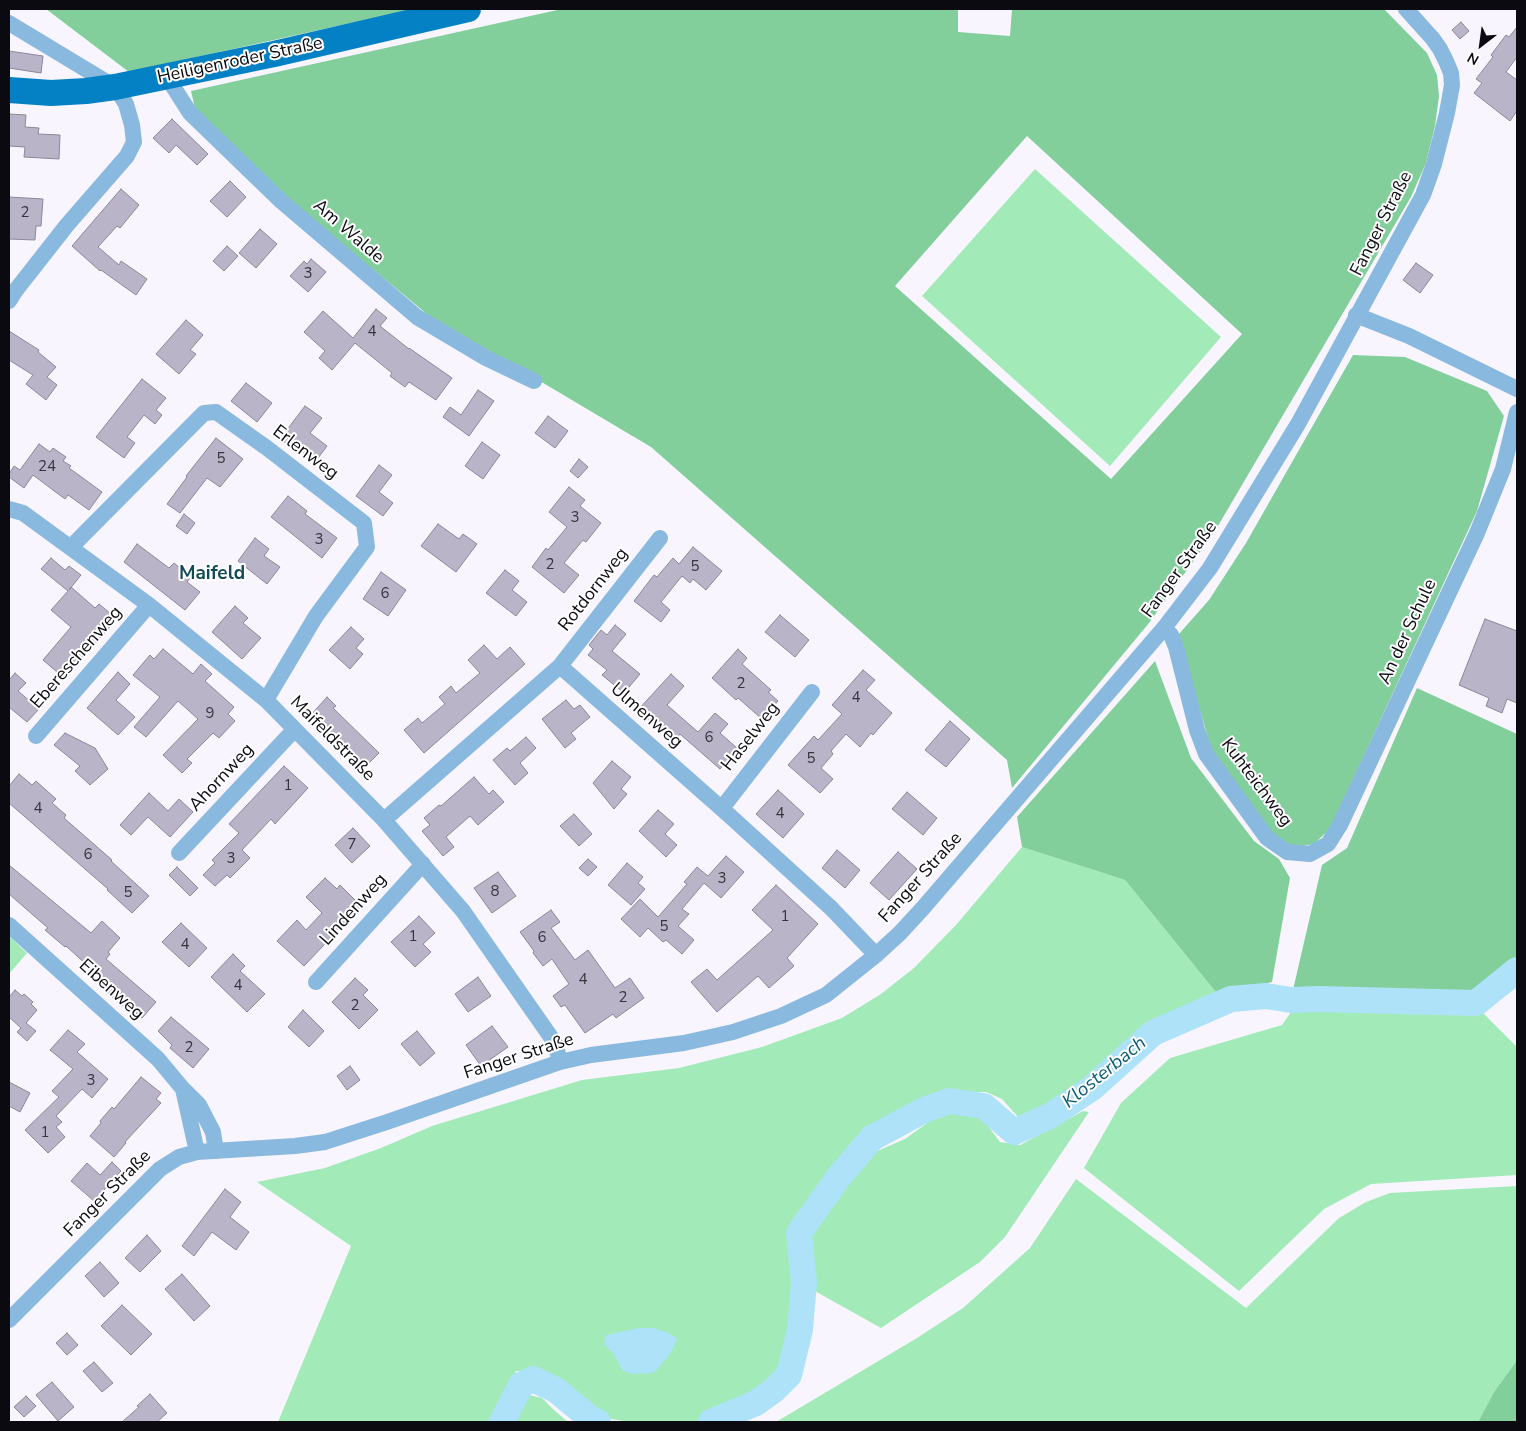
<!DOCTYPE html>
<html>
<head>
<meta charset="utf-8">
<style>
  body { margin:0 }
  #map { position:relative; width:1526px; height:1431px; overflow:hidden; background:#f8f5fe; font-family:"Nunito Sans",sans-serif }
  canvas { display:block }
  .frame { position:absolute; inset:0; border:10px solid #0c0a11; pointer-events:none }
  .north { position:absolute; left:1456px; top:20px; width:50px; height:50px; -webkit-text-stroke:4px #fff; paint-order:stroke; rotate:210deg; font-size:14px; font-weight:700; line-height:20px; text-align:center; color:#0c0a11 }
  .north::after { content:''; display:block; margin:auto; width:18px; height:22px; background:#0c0a11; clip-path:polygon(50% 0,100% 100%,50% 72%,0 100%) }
</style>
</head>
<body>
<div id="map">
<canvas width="1526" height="1431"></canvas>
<div class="frame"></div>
<div class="north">N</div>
</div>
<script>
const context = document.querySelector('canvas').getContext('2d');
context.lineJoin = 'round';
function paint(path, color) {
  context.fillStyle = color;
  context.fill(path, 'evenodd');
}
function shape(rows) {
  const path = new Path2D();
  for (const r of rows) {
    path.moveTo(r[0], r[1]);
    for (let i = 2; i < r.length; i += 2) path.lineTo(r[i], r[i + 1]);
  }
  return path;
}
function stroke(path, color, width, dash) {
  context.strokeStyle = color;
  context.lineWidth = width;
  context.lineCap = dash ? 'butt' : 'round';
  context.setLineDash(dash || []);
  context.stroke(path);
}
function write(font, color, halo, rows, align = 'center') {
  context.font = font + ' "Nunito Sans",sans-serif';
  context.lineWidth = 4;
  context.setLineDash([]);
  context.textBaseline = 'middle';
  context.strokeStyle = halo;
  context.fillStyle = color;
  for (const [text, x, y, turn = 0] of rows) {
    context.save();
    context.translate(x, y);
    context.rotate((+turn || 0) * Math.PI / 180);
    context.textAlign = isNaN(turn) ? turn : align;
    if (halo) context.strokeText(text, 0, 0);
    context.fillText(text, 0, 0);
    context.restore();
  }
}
paint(shape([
  [1035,169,1221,337,1110,466,922,296],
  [1022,847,1125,880,1219,996,1144,1033,1120,1049,1093,1077,1073,1091,1029,1113,1018,1117,1002,1099,986,1092,965,1092,938,1095,922,1100,898,1119,885,1122,874,1127,861,1140,829,1181,792,1234,788,1247,794,1303,792,1330,787,1356,779,1378,771,1388,741,1404,696,1422,632,1422,610,1419,592,1413,548,1377,531,1371,516,1371,510,1391,488,1422,278,1422,351,1246,257,1182,325,1168,381,1148,432,1126,582,1080,679,1068,762,1047,842,1018,881,994,914,968,956,925],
  [9,936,27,953,9,974],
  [1296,1005,1479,1009,1517,1047,1517,1175,1371,1184,1324,1209,1239,1291,1084,1168,1121,1103,1170,1058,1282,1025],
  [1083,1111,1089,1112,1005,1237,980,1262,881,1328,813,1290,812,1235,841,1189,875,1152,905,1139,930,1121,956,1112,980,1115,1000,1142,1020,1145],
  [1076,1179,1246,1308,1339,1218,1366,1202,1390,1193,1517,1186,1517,1360,1494,1392,1478,1422,776,1422,917,1338,963,1308,1030,1248],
  [525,1394,542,1398,554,1410,568,1422,506,1422]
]), '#a2eab8');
paint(shape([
  [46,9,414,9,129,72],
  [562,9,958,9,958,32,1010,36,1012,9,1384,9,1427,53,1437,75,1439,96,1435,126,1426,163,1411,197,1215,531,1149,623,1012,788,1007,760,651,447,427,314,283,195,195,108,191,91],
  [1027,136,1242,334,1111,479,895,286],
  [1353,355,1405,357,1487,391,1504,416,1477,511,1330,829,1314,844,1303,846,1287,846,1274,836,1211,748,1178,635,1209,600,1246,543],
  [1155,661,1191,758,1254,841,1279,859,1290,878,1272,982,1219,996,1125,880,1022,847,1017,817],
  [1417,688,1517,734,1517,964,1476,1000,1292,994,1322,865,1347,848],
  [1517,1360,1517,1422,1478,1422,1494,1392]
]), '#83cf9c');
paint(shape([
  [639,1328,653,1328,666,1332,677,1338,672,1351,656,1371,651,1373,632,1374,622,1370,614,1354,604,1344,606,1335]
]), '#ade2f9');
stroke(shape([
  [502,1422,521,1385,533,1379,556,1390,591,1419,598,1422],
  [711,1422,756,1403,774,1390,789,1375,800,1330,804,1282,799,1233,838,1178,872,1138,924,1110,949,1101,984,1106,1014,1132,1050,1116,1092,1088,1153,1033,1231,999,1266,996,1291,1000,1319,999,1476,1003,1517,970]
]), '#ade2f9', 26);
const building = shape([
  [1461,22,1469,31,1460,39,1452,30,1461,22],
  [1517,27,1517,57,1506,72,1517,80,1517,111,1510,121,1474,93,1482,83,1476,79,1493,57,1491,55,1506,35,1509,37,1517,27],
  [9,51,43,56,41,73,9,68,9,51],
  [9,114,26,115,25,127,39,128,38,134,60,135,59,159,24,157,25,147,9,146,9,114],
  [172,119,208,154,197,165,176,145,169,153,153,138,172,119],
  [230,181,246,197,227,217,210,201,230,181],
  [121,189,139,205,120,228,117,226,98,247,119,265,121,261,147,279,136,295,101,270,100,271,72,246,121,189],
  [9,197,43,199,41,226,36,226,35,240,9,239,9,197],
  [260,229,277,244,256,268,239,253,260,229],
  [227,246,238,256,224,271,213,261,227,246],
  [311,259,326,272,308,292,290,276,304,261,307,264,311,259],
  [1416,263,1433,275,1420,293,1403,280,1416,263],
  [376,309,387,318,380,326,409,349,409,348,452,378,436,400,409,382,405,387,390,376,392,373,355,343,332,370,319,358,325,351,304,332,323,311,353,338,376,309],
  [186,320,203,335,190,350,196,354,179,374,156,354,186,320],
  [9,331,39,350,38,352,56,367,47,377,57,385,46,400,26,384,33,375,9,360,9,331],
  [142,379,166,398,156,410,162,415,155,424,144,415,127,437,135,443,124,458,96,437,142,379],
  [246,383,272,403,257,422,231,401,246,383],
  [478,390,494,401,469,436,443,417,450,407,461,415,478,390],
  [305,406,322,418,310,433,327,446,315,462,298,449,297,451,280,439,305,406],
  [548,416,568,431,555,448,535,433,548,416],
  [216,438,243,459,220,487,207,478,180,513,167,504,187,477,186,476,216,438],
  [482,442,500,455,483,479,465,466,482,442],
  [39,444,50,452,53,448,66,457,63,461,71,466,69,468,102,492,89,510,68,495,65,499,33,475,24,488,9,477,9,474,14,466,20,470,39,444],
  [579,459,588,467,578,478,570,471,579,459],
  [379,465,392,475,379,492,393,503,383,516,356,496,379,465],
  [569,487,585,500,580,506,601,523,586,542,583,540,564,563,579,575,564,593,532,567,546,548,548,550,567,527,549,512,569,487],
  [288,496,307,511,305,514,337,538,322,558,271,517,288,496],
  [184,514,195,523,187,534,176,526,184,514],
  [438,524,459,539,463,534,477,544,456,572,421,546,438,524],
  [255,538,269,549,264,556,280,567,267,584,238,561,255,538],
  [137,544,169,568,174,563,191,577,187,582,200,592,185,610,124,562,137,544],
  [693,547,722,571,706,590,693,579,690,583,682,576,661,602,670,610,661,622,634,601,654,575,657,577,673,558,679,564,693,547],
  [51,558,65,570,69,566,81,575,69,590,71,587,95,608,99,604,117,619,64,678,43,660,71,627,51,610,68,591,41,569,51,558],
  [505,570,519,581,512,590,527,602,516,616,486,593,505,570],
  [381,572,406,590,388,616,363,599,381,572],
  [235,606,248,618,243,623,261,638,242,659,212,632,235,606],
  [780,615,809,640,795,657,765,632,780,615],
  [1485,619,1517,631,1517,703,1507,699,1502,713,1486,706,1489,698,1459,685,1485,619],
  [615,625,626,634,612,651,640,674,624,693,602,675,607,670,588,655,593,649,589,645,601,630,607,635,615,625],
  [351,627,364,639,356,648,363,654,350,669,329,650,351,627],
  [484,645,497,659,510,647,525,664,424,753,404,730,418,718,422,723,445,704,439,697,451,686,456,693,480,673,468,660,484,645],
  [163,649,193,674,201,664,212,674,205,681,234,707,228,714,235,721,219,738,213,733,187,759,192,763,182,773,163,755,198,719,178,701,146,737,134,727,160,697,133,675,150,655,154,659,163,649],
  [738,649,747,658,742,664,771,690,768,692,778,701,762,719,738,698,736,700,712,678,738,649],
  [863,670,875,680,866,690,892,713,873,735,871,733,860,747,846,734,831,751,833,754,821,768,833,779,820,793,788,765,814,736,818,740,842,714,832,705,863,670],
  [118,672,130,684,116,700,135,717,118,735,87,708,118,672],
  [15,673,26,683,18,691,39,709,27,722,9,707,9,680,15,673],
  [671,674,684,686,667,705,698,732,715,713,728,724,720,733,738,749,720,769,680,734,673,742,638,710,671,674],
  [327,697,336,706,333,708,379,753,364,768,342,746,310,716,327,697],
  [566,700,574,709,580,705,590,717,571,733,576,739,565,748,542,719,566,700],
  [950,721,970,739,946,767,925,750,950,721],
  [65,733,95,748,108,769,90,785,75,771,80,766,54,745,65,733],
  [526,737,536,748,520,763,528,773,515,785,493,760,507,748,510,751,526,737],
  [612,761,631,777,621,789,627,794,614,809,593,783,612,761],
  [284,766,308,788,275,824,271,819,242,850,250,858,230,878,227,875,215,886,203,875,215,863,212,860,239,833,229,824,284,766],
  [19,774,32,785,36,781,56,799,52,803,66,815,64,818,112,860,111,861,149,896,132,913,107,890,108,889,9,803,9,786,19,774],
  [474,777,489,794,493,790,504,802,478,825,470,816,446,837,454,847,443,856,422,831,430,825,424,818,439,805,441,806,474,777],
  [778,790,804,814,783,838,756,814,778,790],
  [907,792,937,818,923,835,892,809,907,792],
  [149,793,168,811,179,799,193,812,170,837,148,817,131,835,120,825,149,793],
  [658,810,674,824,665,834,677,845,666,857,639,831,658,810],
  [574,814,592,834,579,846,560,826,574,814],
  [353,828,370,846,352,863,335,845,353,828],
  [837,850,860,870,845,888,822,868,837,850],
  [898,852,917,869,889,900,870,883,898,852],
  [726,856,744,872,721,898,704,883,682,909,689,914,678,926,694,940,682,954,666,940,663,942,648,928,640,937,621,919,640,899,658,917,687,884,684,882,697,867,708,876,726,856],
  [588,859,597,867,588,876,579,868,588,859],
  [627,863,643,877,638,883,645,889,631,905,608,885,627,863],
  [9,865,91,933,102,921,120,938,108,952,110,954,106,959,156,1002,142,1018,129,1007,127,1009,104,990,109,985,66,946,65,947,45,930,48,928,9,894,9,865],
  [177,867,198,888,190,896,169,875,177,867],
  [498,872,516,896,492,913,474,888,498,872],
  [325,878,337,889,340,885,361,906,304,966,277,941,297,920,306,930,322,913,306,897,325,878],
  [776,885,818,924,787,958,794,966,769,988,758,976,717,1012,691,982,707,969,717,980,773,930,752,910,776,885],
  [551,910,560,922,551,928,575,960,588,950,615,988,630,978,644,998,616,1018,613,1014,585,1033,565,1005,561,1007,553,996,569,984,552,959,543,966,533,953,534,951,520,932,551,910],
  [419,916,435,933,423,944,431,952,415,967,391,942,419,916],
  [181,923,207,948,189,967,162,942,181,923],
  [233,954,245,966,240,971,265,994,247,1012,211,977,233,954],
  [478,977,491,996,468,1012,455,994,478,977],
  [355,978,368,990,363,995,378,1010,359,1029,332,1002,355,978],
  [15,990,22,996,24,994,33,1002,31,1004,37,1010,26,1023,36,1031,27,1041,17,1032,21,1028,9,1017,9,997,15,990],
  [303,1010,324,1031,309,1047,288,1027,303,1010],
  [171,1017,209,1049,193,1068,170,1048,172,1045,158,1031,171,1017],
  [492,1026,508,1047,481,1066,466,1045,492,1026],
  [68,1030,85,1044,77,1052,108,1079,92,1098,82,1089,56,1116,62,1122,56,1127,65,1137,48,1153,25,1130,59,1097,52,1091,73,1069,50,1050,68,1030],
  [417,1031,435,1053,420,1066,401,1044,417,1031],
  [350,1066,360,1080,347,1090,337,1076,350,1066],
  [141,1077,161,1093,156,1099,161,1103,125,1142,126,1143,114,1157,90,1136,101,1123,100,1121,112,1107,114,1109,141,1077],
  [9,1082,30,1093,20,1112,9,1106,9,1082],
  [112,1162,121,1171,94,1201,71,1181,87,1163,100,1175,112,1162],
  [225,1189,241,1202,230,1217,249,1232,236,1250,212,1232,194,1256,182,1246,225,1189],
  [147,1235,161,1251,140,1272,125,1258,147,1235],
  [100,1262,119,1283,104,1297,85,1276,100,1262],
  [182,1274,210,1306,194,1321,165,1289,182,1274],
  [122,1305,152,1334,131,1355,101,1326,122,1305],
  [67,1333,78,1345,67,1355,56,1343,67,1333],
  [94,1362,113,1383,102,1392,83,1371,94,1362],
  [52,1382,74,1407,58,1421,36,1395,52,1382],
  [150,1394,167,1413,157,1422,122,1422,139,1407,137,1406,150,1394],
  [26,1396,36,1406,24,1417,14,1407,26,1396]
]);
paint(building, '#bab4c8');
stroke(building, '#8c8699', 1);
stroke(shape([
  [9,23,115,87,126,104,132,125,134,142,127,156,67,225,16,290,9,301],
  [167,77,190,113,281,201,417,317,486,358,534,381],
  [1356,315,1409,336,1517,389],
  [9,509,23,513,149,605,266,700,384,820,463,911,555,1043,560,1062],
  [71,547,204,413,216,412,267,448,364,523,367,547,316,616,266,700],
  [1164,628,1171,635,1176,647,1197,730,1206,754,1267,838,1287,852,1310,854,1328,844,1340,825,1477,533,1503,469,1517,412],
  [560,666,660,538],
  [36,736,149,605],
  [722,808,812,692],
  [384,820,560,666,730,816,831,908,876,955],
  [179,853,294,730],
  [9,925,158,1059,183,1089,199,1105,213,1132,216,1151],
  [316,982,423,864],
  [183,1089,197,1152],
  [9,1320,160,1169,179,1157,197,1152,295,1146,325,1142,387,1122,560,1062,591,1055,684,1043,733,1032,781,1016,826,995,876,955,900,933,923,908,1164,628,1210,568,1298,424,1423,195,1434,164,1447,113,1452,85,1451,73,1446,61,1440,49,1433,39,1406,9]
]), '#8ab9df', 16);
stroke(shape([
  [9,90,51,93,86,91,115,87,274,54,468,9]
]), '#0480c5', 26);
write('15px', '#38343f', null, [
  ["2",25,213],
  ["3",308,274],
  ["4",372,332],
  ["5",221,459],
  ["24",47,467],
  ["3",575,518],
  ["3",319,540],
  ["2",550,565],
  ["5",695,567],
  ["6",385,594],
  ["2",741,684],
  ["4",856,698],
  ["9",210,714],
  ["6",709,738],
  ["5",811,759],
  ["1",288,786],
  ["4",38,809],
  ["4",780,814],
  ["7",352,845],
  ["6",88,855],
  ["3",231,859],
  ["3",722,879],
  ["8",495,892],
  ["5",128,893],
  ["1",785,917],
  ["5",664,927],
  ["1",413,937],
  ["6",542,938],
  ["4",185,945],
  ["4",583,980],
  ["4",238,986],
  ["2",623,998],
  ["2",355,1006],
  ["2",189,1048],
  ["3",91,1081],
  ["1",45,1133]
]);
write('18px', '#0c0a11', '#fff', [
  ["Heiligenroder Straße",240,61,-12],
  ["Fanger Straße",1382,224,-63],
  ["Am Walde",348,232,41],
  ["Erlenweg",305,453,37],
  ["Fanger Straße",1180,570,-54],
  ["Rotdornweg",594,590,-52],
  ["An der Schule",1408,632,-65],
  ["Ebereschenweg",77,658,-49],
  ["Ulmenweg",646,716,41],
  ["Haselweg",751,737,-52],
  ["Maifeldstraße",332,739,45],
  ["Ahornweg",222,778,-47],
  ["Kuhteichweg",1256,783,53],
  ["Fanger Straße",921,878,-48],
  ["Lindenweg",354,910,-48],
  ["Eibenweg",111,990,42],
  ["Fanger Straße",519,1057,-18],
  ["Fanger Straße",108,1194,-45]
]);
write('bold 19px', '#134a58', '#fff', [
  ["Maifeld",212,574]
]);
write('italic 19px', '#0d5c76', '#fff', [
  ["Klosterbach",1105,1073,-39]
]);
</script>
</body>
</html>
